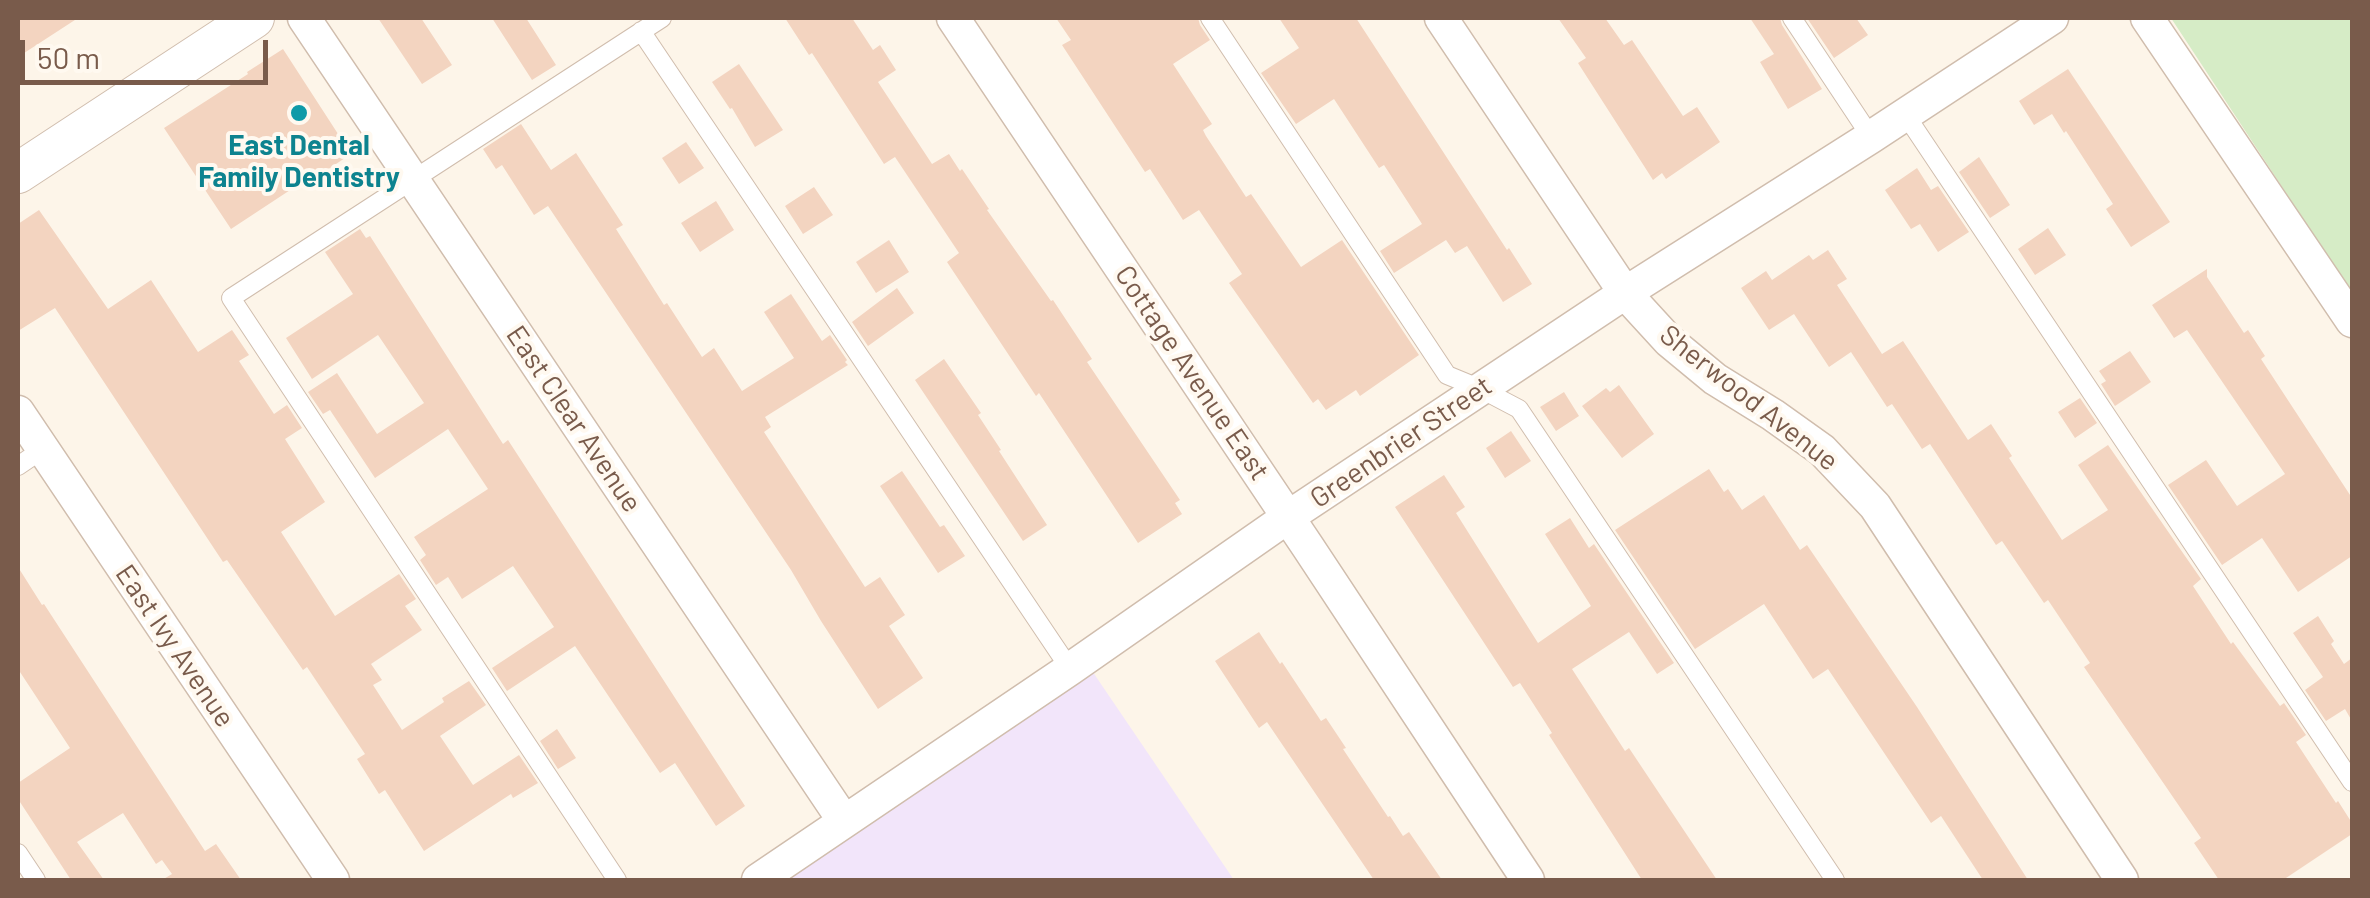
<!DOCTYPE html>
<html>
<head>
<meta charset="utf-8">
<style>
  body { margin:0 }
  #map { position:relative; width:2370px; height:898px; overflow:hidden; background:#fdf5e9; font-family:Barlow,sans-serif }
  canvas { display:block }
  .frame { position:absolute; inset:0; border:20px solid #795b4b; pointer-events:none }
  .scale { position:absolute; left:20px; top:40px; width:248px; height:45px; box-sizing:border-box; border:5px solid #795b4b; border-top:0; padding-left:12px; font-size:30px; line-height:35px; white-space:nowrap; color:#795b4b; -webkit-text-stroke:8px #fff9f0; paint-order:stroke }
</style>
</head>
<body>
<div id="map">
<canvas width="2370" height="898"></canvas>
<div class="frame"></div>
<div class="scale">50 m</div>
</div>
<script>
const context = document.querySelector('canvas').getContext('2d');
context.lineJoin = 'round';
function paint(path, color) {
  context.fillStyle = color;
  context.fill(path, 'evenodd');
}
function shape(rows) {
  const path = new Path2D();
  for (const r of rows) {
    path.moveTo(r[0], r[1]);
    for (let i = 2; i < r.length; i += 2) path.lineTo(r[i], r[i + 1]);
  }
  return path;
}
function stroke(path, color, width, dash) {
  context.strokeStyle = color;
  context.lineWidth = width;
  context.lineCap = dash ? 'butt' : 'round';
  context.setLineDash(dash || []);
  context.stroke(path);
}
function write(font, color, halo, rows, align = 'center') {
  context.font = font + ' Barlow,sans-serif';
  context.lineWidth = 8;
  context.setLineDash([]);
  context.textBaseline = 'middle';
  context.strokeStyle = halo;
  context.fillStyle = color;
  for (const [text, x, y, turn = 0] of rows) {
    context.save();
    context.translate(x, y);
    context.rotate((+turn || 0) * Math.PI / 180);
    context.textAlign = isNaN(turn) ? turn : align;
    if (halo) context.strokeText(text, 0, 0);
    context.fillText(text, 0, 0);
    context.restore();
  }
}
paint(shape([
  [1084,659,1234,880,757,880]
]), '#f2e5fa');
paint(shape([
  [2171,18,2352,18,2352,294,2340,275]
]), '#d6ecc6');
paint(shape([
  [18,18,78,18,18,57],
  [378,18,421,18,452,65,422,84],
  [492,18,526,18,556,65,532,80],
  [785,18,852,18,873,50,880,45,896,70,878,82,932,164,949,154,960,171,962,169,989,209,987,210,1051,301,1053,300,1092,359,1087,362,1180,500,1175,503,1182,514,1138,543,1039,393,1036,396,947,262,959,253,895,157,884,164,812,53,809,55],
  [1056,18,1198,18,1200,25,1210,40,1173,64,1212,124,1203,130,1206,136,1246,197,1251,194,1301,267,1342,240,1419,355,1360,396,1356,390,1326,410,1318,399,1313,403,1229,283,1242,274,1199,210,1183,220,1150,169,1145,172,1062,45,1071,40],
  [1279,18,1356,18,1507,250,1509,248,1532,284,1503,302,1467,246,1455,253,1446,240,1394,273,1380,251,1422,224,1384,165,1379,168,1334,99,1296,124,1261,73,1299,48],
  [1558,18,1605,18,1624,45,1632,40,1683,116,1697,107,1720,142,1666,179,1662,173,1653,180,1578,63,1586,58],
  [1750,18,1780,18,1782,25,1822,89,1788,109,1760,62,1774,54],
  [1807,18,1856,18,1868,35,1834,58],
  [283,49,351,154,315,178,313,175,231,229,164,128,248,74,247,72],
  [739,64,783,130,755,147,732,108,730,109,712,82],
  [2068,69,2170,222,2131,247,2106,209,2113,204,2066,131,2064,133,2052,114,2034,125,2019,101],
  [521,124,551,170,576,153,623,225,616,229,664,305,667,303,702,357,714,348,742,391,794,358,764,312,791,294,822,341,830,335,847,360,845,362,848,365,765,417,771,427,764,432,865,587,880,577,905,615,889,626,923,678,878,709,821,621,791,570,548,206,534,215,502,165,496,169,483,149],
  [686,142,704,168,679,184,662,158],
  [1979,157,2010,205,1990,218,1959,172],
  [1917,168,1931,190,1938,186,1969,232,1938,252,1920,224,1911,229,1885,190],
  [814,187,833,215,803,234,785,206],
  [716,201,734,230,700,252,681,223],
  [39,210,108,309,151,280,198,352,232,330,249,355,239,361,274,414,287,405,302,428,285,439,325,502,281,532,335,616,399,574,416,599,405,606,422,630,371,664,382,680,373,685,402,730,444,702,442,698,469,681,486,705,440,736,473,785,519,755,538,783,513,798,511,794,424,851,385,790,379,794,357,759,365,754,307,667,303,670,227,560,223,562,55,308,18,331,18,224],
  [2048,228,2066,255,2035,275,2018,249],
  [360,229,366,238,370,236,503,444,508,440,745,806,716,826,675,763,660,773,575,646,507,691,492,668,554,627,513,566,462,599,448,577,436,585,420,560,426,555,414,537,488,489,448,429,375,478,330,410,323,414,308,392,337,373,377,434,424,403,378,335,312,379,286,338,353,294,325,252],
  [889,240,909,272,876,293,856,262],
  [1828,250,1847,279,1837,285,1882,354,1903,341,1968,440,1991,424,2012,456,2009,458,2062,540,2108,510,2078,465,2108,445,2201,579,2193,586,2231,644,2233,642,2280,706,2284,703,2306,735,2296,742,2336,803,2338,801,2352,823,2352,834,2283,880,2219,880,2194,843,2201,838,2084,667,2090,663,2048,600,2044,603,2002,541,1996,545,1930,444,1922,449,1892,404,1887,407,1851,352,1829,367,1794,314,1769,330,1741,288,1766,271,1772,280,1809,255,1813,260],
  [2207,269,2207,277,2244,333,2248,330,2265,356,2261,359,2352,498,2352,556,2298,592,2262,538,2222,565,2168,485,2206,460,2237,506,2285,474,2187,330,2174,338,2152,305],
  [897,288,914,313,868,346,852,322],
  [2130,351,2151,382,2115,406,2101,384,2106,381,2099,371],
  [944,359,981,413,978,415,1001,450,999,451,1047,525,1023,541,915,380],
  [1619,385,1654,434,1622,458,1582,406,1606,388,1610,392],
  [1564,392,1579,416,1556,431,1540,407],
  [2080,398,2097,423,2075,438,2058,412],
  [1511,431,1531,461,1505,478,1486,448],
  [1709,469,1724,492,1728,489,1742,510,1764,495,1800,550,1807,545,1917,707,2028,880,1983,880,1941,816,1931,823,1828,669,1813,679,1764,604,1695,649,1615,530],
  [902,471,940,527,944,525,965,556,938,573,880,486],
  [1444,475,1465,507,1456,513,1538,643,1591,606,1545,534,1570,518,1589,548,1594,544,1674,663,1657,674,1629,632,1572,669,1625,751,1629,748,1717,880,1642,880,1549,735,1552,733,1520,683,1513,687,1395,507],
  [18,567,42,605,44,604,205,851,216,844,241,880,162,880,172,874,162,860,156,864,123,813,77,842,104,880,71,880,18,799,18,783,70,748,18,669],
  [2318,616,2334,641,2331,644,2344,664,2352,658,2352,721,2345,709,2326,721,2305,690,2323,677,2293,633],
  [1259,632,1280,664,1282,662,1321,721,1326,718,1346,748,1343,749,1388,817,1390,816,1403,836,1409,832,1442,880,1374,880,1267,722,1259,728,1215,661],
  [557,729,576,758,558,769,540,741]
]), '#f3d4c0');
const service = shape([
  [1210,18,1447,375,1481,389,1519,409,1835,880],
  [1792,18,1871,137],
  [641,31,1070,669],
  [1905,114,2352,782],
  [18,466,43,449],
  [18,853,36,880],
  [617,880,231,298,662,18]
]);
const minor = shape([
  [304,18,844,821],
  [953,18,1308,547,1528,880],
  [1441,18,1625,293,1669,341,1715,379,1773,415,1822,450,1875,506,2122,880],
  [2147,18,2352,321],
  [18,412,333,880],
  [758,880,1070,669,1288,517,1625,293,1871,137,2052,18]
]);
const tertiary = shape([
  [18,173,254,18]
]);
stroke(service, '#d0bdad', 20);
stroke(minor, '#d0bdad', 35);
stroke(tertiary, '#d0bdad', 42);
stroke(service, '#fff', 18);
stroke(minor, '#fff', 32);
stroke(tertiary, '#fff', 40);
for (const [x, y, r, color] of [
  [299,113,10,"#0f9aa8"]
]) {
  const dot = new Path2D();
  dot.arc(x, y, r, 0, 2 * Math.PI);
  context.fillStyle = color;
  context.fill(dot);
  stroke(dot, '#fff9f0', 4);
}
write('bold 28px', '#0d838f', '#fff9f0', [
  ["East Dental",299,146],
  ["Family Dentistry",299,178]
]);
write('28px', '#795b4b', '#fff9f0', [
  ["Cottage Avenue East",1192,373,56],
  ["Sherwood Avenue",1749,398,38],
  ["East Clear Avenue",574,419,56],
  ["Greenbrier Street",1401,442,-34],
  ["East Ivy Avenue",175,646,56]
]);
</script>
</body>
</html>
